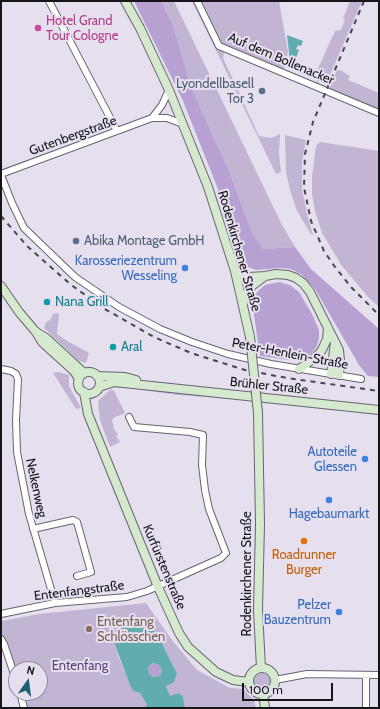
<!DOCTYPE html>
<html>
<head>
<meta charset="utf-8">
<style>
  body { margin:0 }
  #map { position:relative; width:380px; height:709px; overflow:hidden; background:#e5dfee; font-family:Cabin,sans-serif }
  canvas { display:block }
  .frame { position:absolute; inset:0; border:2px solid #161319; pointer-events:none }
  .north { position:absolute; left:8px; top:661px; width:40px; height:40px; box-sizing:border-box; background:#e5dfee; border:1px solid #928d99; border-radius:50%; rotate:14deg; font-size:11px; font-weight:700; line-height:16px; text-align:center; color:#161319 }
  .north::after { content:''; display:block; margin:auto; width:14px; height:18px; background:#1d6073; clip-path:polygon(50% 0,100% 100%,50% 72%,0 100%) }
  .scale { position:absolute; left:242px; top:683px; width:91px; height:18px; box-sizing:border-box; border:2px solid #161319; border-top:0; padding-left:5px; font-size:12px; line-height:14px; white-space:nowrap; color:#161319; -webkit-text-stroke:3px #e5dfee; paint-order:stroke }
</style>
</head>
<body>
<div id="map">
<canvas width="380" height="709"></canvas>
<div class="frame"></div>
<div class="north">N</div>
<div class="scale">100 m</div>
</div>
<script>
const context = document.querySelector('canvas').getContext('2d');
context.lineJoin = 'round';
function paint(path, color) {
  context.fillStyle = color;
  context.fill(path, 'evenodd');
}
function shape(rows) {
  const path = new Path2D();
  for (const r of rows) {
    if (r.length === 3) {
      path.moveTo(r[0] + r[2], r[1]);
      path.arc(r[0], r[1], r[2], 0, 2 * Math.PI);
      continue;
    }
    path.moveTo(r[0], r[1]);
    for (let i = 2; i < r.length; i += 2) path.lineTo(r[i], r[i + 1]);
  }
  return path;
}
function stroke(path, color, width, dash) {
  context.strokeStyle = color;
  context.lineWidth = width;
  context.lineCap = dash ? 'butt' : 'round';
  context.setLineDash(dash || []);
  context.stroke(path);
}
function write(font, color, halo, rows, align = 'center') {
  context.font = font + ' Cabin,sans-serif';
  context.lineWidth = 4;
  context.setLineDash([]);
  context.textBaseline = 'middle';
  context.strokeStyle = halo;
  context.fillStyle = color;
  for (const [text, x, y, turn = 0] of rows) {
    context.save();
    context.translate(x, y);
    context.rotate((+turn || 0) * Math.PI / 180);
    context.textAlign = isNaN(turn) ? turn : align;
    if (halo) context.strokeText(text, 0, 0);
    context.fillText(text, 0, 0);
    context.restore();
  }
}
paint(shape([
  [161,1,174,1,281,223,295,247,263,249,251,230,229,171,191,87,173,25],
  [192,1,194,1,217,48,224,53,223,58,259,136,271,138,280,134,279,153,281,172,276,174],
  [200,1,279,1,288,52,284,69,222,43,217,36],
  [350,1,362,1,326,84,319,81,318,84,324,87,318,84,315,78,315,75,335,31,341,30,345,19,343,18],
  [337,70,343,71,343,72,350,76,348,80,379,93,379,110,329,89],
  [285,135,306,140,302,162,302,189,308,218,313,235,311,234,297,211,290,190,286,172],
  [320,142,379,151,379,307,368,297,342,266,322,233,315,211,312,194,312,176,316,146],
  [57,313,59,314,57,334,67,341,89,353,86,363,79,361,44,328,46,322,50,320,53,314],
  [58,372,69,375,69,386,81,408,76,409,53,373],
  [112,384,250,400,178,395,129,388,109,387],
  [111,389,114,391,125,413,113,418,112,421,114,426,113,428,118,434,116,436,120,442,110,447,100,420,98,403,99,400],
  [146,603,172,640,197,670,230,688,243,689,254,700,256,708,185,708,183,697,170,696,166,686,177,673,171,662,162,643,114,642,119,658,133,691,140,693,147,705,145,708,25,708,22,693,40,693,40,669,16,669,16,674,9,649,1,631,2,621,39,614],
  [262,681,8]
]), '#c2b5d4');
paint(shape([
  [134,1,161,1,173,25,191,87,229,171,251,230,263,249,295,247,311,269,379,329,379,377,368,376,359,365,315,289,302,275,291,269,280,268,256,270,248,267,242,262,216,184,183,101],
  [279,282,290,285,299,292,312,314,319,330,319,338,317,346,312,353,303,359,289,360,260,356,253,308,254,296,259,290,265,285],
  [153,663,159,665,162,671,160,676,153,677,149,674,148,667]
]), '#b7a1d3');
paint(shape([
  [287,35,303,41,301,46,298,45,296,49,299,50,293,66,291,66,291,57,289,57,289,52],
  [148,622,162,643,171,662,177,673,174,682,166,686,170,696,179,693,183,697,185,708,145,708,147,705,140,693,133,691,130,685,114,642,116,635,121,628,131,623],
  [153,663,159,665,162,671,160,676,153,677,149,674,148,667]
]), '#61acaf');
const street = shape([
  [49,1,117,131],
  [197,1,219,46,379,113],
  [152,118,162,105,169,90],
  [1,174,152,118,167,118,183,124],
  [1,175,12,203,24,228,75,277,119,307,160,329,192,342,228,354,271,364,361,379],
  [1,369,11,371,16,374,18,379,16,420,17,452,29,514,55,603],
  [33,529,73,520,77,522,91,572,77,576],
  [1,614,55,603,127,597,147,591,221,558,226,553,209,509,205,490,202,465,203,435,190,432,134,427,129,417],
  [1,639,4,644,16,680],
  [366,675,366,708],
  [275,680,307,674,379,675],
  [20,693,24,708]
]);
const secondary = shape([
  [125,1,140,28,169,90,208,187,235,271,250,337],
  [235,271,249,277,265,276,276,274,288,275,296,278,303,283,310,292,339,350,340,361,339,375],
  [1,286,19,312,36,332,42,342,74,371,79,379],
  [243,304,248,291,253,285,265,276],
  [36,332,46,338,84,373],
  [299,369,316,357,322,350,327,339,328,328],
  [89,383,11],
  [331,374,335,342],
  [97,376,125,377,136,380],
  [99,387,114,382,379,410],
  [84,392,88,414,158,587,179,633,188,647,216,672,233,680,249,682],
  [258,413,260,524,258,610,261,668],
  [262,681,13],
  [263,693,265,708]
]);
stroke(street, '#686370', 8);
stroke(secondary, '#686370', 10);
stroke(street, '#fff', 6);
stroke(secondary, '#d4e9ce', 8);
stroke(shape([
  [364,1,313,122,305,154,304,187,311,221,324,251,335,267,351,287,379,315],
  [1,216,27,246,70,284,103,308,154,337,191,353,245,370,287,378,379,391]
]), '#4a464e', 2, [5, 5]);
const secondaryBridge = shape([
  [250,337,258,413]
]);
stroke(secondaryBridge, '#686370', 10, []);
stroke(secondaryBridge, '#d4e9ce', 8);
for (const [x, y, r, color] of [
  [38,28,4,"#d1479c"],
  [262,91,4,"#5c6f8a"],
  [76,241,4,"#5c6f8a"],
  [185,268,4,"#3f7fe0"],
  [47,302,4,"#0f9aa8"],
  [113,347,4,"#0f9aa8"],
  [365,459,4,"#3f7fe0"],
  [329,500,4,"#3f7fe0"],
  [304,541,4,"#e8710a"],
  [339,612,4,"#3f7fe0"],
  [89,629,4,"#8d6e63"]
]) {
  const dot = new Path2D();
  dot.arc(x, y, r, 0, 2 * Math.PI);
  context.fillStyle = color;
  context.fill(dot);
  stroke(dot, '#e5dfee', 1.5);
}
write('13px', '#b23c85', '#e5dfee', [
  ["Hotel Grand",46,21],
  ["Tour Cologne",46,36]
], 'left');
write('13px', '#161319', '#e5dfee', [
  ["Auf dem Bollenacker",281,59,23],
  ["Gutenbergstraße",73,136,-20],
  ["Rodenkirchener Straße",239,251,74],
  ["Peter-Henlein-Straße",290,354,11],
  ["Brühler Straße",269,386,6],
  ["Nelkenweg",36,488,78],
  ["Kurfürstenstraße",164,567,67],
  ["Rodenkirchener Straße",247,574,-90],
  ["Entenfangstraße",79,591,-7]
]);
write('13px', '#4e5e75', '#e5dfee', [
  ["Lyondellbasell",254,84],
  ["Tor 3",254,99],
  ["Abika Montage GmbH",84,241,"left"]
], 'right');
write('13px', '#366cbe', '#e5dfee', [
  ["Karosseriezentrum",177,261],
  ["Wesseling",177,276],
  ["Autoteile",357,452],
  ["Glessen",357,467],
  ["Hagebaumarkt",329,514,"center"],
  ["Pelzer",331,605],
  ["Bauzentrum",331,620]
], 'right');
write('13px', '#0d838f', '#e5dfee', [
  ["Nana Grill",55,302],
  ["Aral",121,347]
], 'left');
write('13px', '#c56008', '#e5dfee', [
  ["Roadrunner",304,555],
  ["Burger",304,570]
]);
write('13px', '#785e54', '#e5dfee', [
  ["Entenfang",97,622],
  ["Schlösschen",97,637]
], 'left');
write('13px', '#5c3e7d', '#e5dfee', [
  ["Entenfang",80,666]
]);
</script>
</body>
</html>
